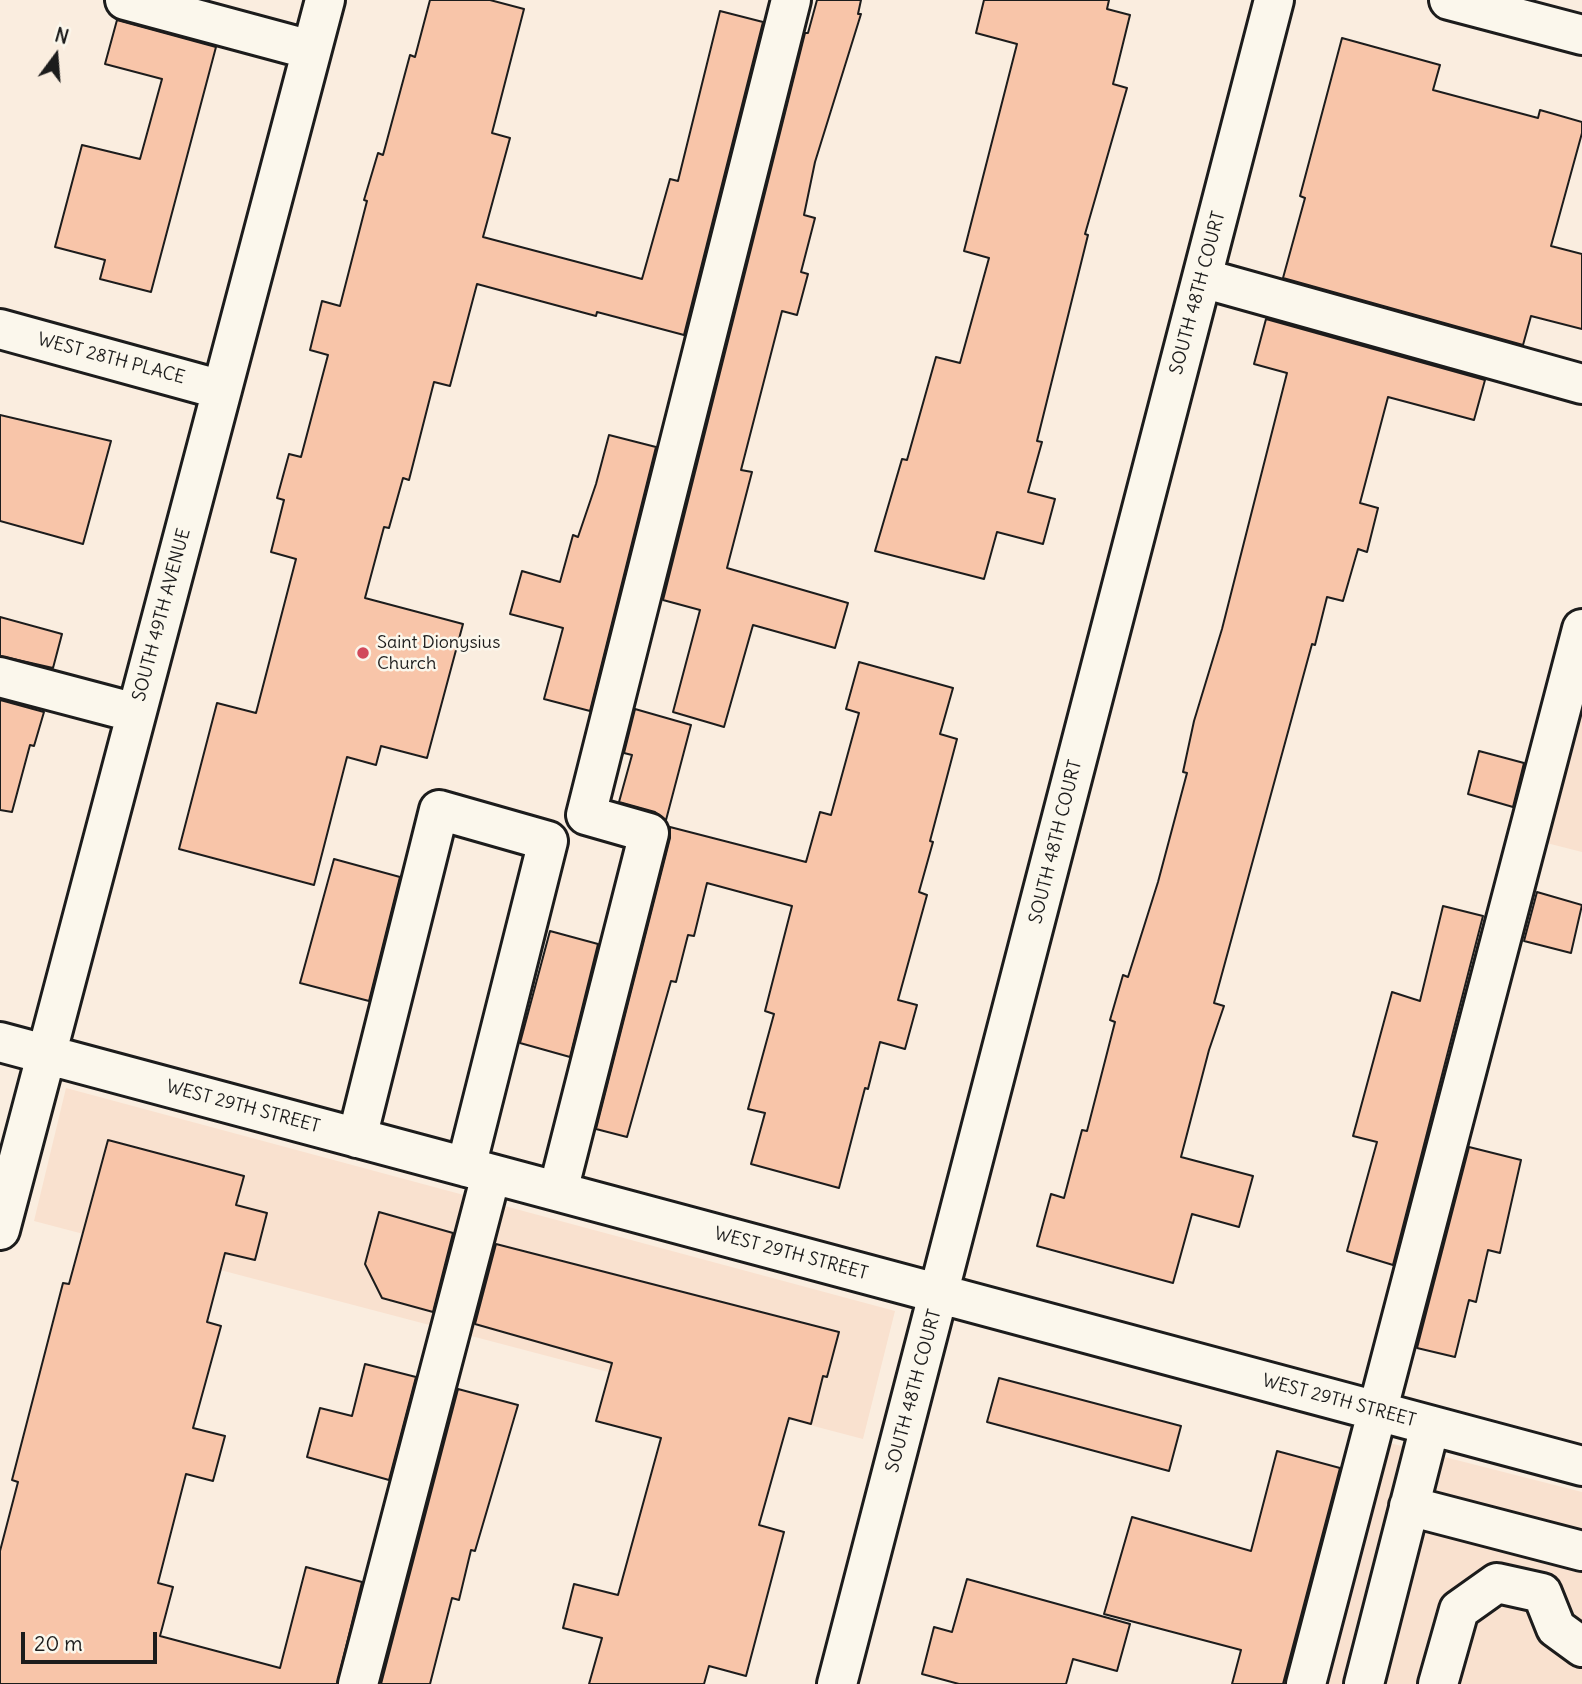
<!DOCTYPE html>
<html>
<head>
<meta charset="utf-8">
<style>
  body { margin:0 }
  #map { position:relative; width:1582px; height:1684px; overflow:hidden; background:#faeddf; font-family:Delius,sans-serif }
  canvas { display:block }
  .north { position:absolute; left:21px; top:21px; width:70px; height:70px; -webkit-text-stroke:5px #fbf7ec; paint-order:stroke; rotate:16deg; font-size:19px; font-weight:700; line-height:28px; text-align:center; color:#1c1c1c }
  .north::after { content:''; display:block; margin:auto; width:24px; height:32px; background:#1c1c1c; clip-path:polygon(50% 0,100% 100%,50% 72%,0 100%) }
  .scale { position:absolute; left:21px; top:1632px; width:136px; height:32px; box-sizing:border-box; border:4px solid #1c1c1c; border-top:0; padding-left:9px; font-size:21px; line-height:24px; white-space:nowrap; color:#1c1c1c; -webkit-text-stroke:5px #fbf7ec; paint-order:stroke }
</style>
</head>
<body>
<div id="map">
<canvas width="1582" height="1684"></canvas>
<div class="north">N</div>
<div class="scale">20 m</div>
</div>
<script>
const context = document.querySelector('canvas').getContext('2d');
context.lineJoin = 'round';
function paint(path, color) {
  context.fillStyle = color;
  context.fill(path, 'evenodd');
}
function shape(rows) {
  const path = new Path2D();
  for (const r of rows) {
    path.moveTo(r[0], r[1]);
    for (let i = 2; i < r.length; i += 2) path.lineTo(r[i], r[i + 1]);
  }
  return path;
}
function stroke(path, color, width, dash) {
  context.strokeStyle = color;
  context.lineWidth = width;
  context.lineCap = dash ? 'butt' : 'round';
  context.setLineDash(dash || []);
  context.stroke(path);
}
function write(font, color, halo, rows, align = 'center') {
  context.font = font + ' Delius,sans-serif';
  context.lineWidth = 5;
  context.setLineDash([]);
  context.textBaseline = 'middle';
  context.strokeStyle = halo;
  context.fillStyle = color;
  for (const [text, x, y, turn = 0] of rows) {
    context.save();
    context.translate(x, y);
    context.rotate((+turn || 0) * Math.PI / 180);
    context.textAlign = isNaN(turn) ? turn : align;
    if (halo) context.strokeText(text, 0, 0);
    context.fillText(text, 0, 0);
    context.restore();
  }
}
paint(shape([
  [1582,630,1582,852,1527,838],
  [66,1088,895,1311,863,1439,34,1221],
  [1370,1438,1582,1492,1582,1684,1307,1684]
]), '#f9e1cf');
const building = shape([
  [430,0,490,0,524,9,492,133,510,138,483,237,642,279,670,179,678,181,720,11,763,22,684,335,597,312,596,316,477,284,450,386,434,382,409,480,403,478,389,528,384,527,365,598,463,624,427,758,381,746,376,765,347,757,314,885,179,849,217,703,256,713,296,559,271,552,284,500,277,498,289,454,301,457,328,355,310,350,322,301,340,306,367,201,364,200,378,153,383,155,410,55,415,57,430,0],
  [817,0,861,0,858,14,861,14,815,162,804,215,815,218,801,272,808,274,797,315,782,311,741,470,752,472,727,568,848,603,835,648,753,625,724,727,673,712,700,610,663,600,805,33,808,33,817,0],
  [984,0,1109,0,1107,9,1130,15,1113,84,1127,88,1085,234,1088,235,1037,441,1042,442,1028,492,1055,499,1043,544,997,532,984,579,875,551,902,459,907,460,936,357,960,363,989,258,964,251,1017,44,976,33,984,0],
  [117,20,216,47,151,292,100,279,105,260,55,247,82,145,140,159,162,79,105,64,117,20],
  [1342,38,1440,65,1433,90,1538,118,1540,110,1582,122,1582,133,1551,246,1582,254,1582,329,1531,316,1523,345,1283,278,1305,198,1300,196,1342,38],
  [1266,319,1485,380,1474,420,1388,397,1360,503,1378,508,1367,552,1358,549,1343,601,1327,597,1315,645,1312,644,1214,1003,1224,1006,1209,1050,1181,1157,1253,1176,1239,1227,1192,1214,1173,1283,1037,1246,1051,1194,1064,1198,1082,1130,1087,1131,1115,1022,1110,1020,1123,975,1128,977,1158,882,1187,773,1183,772,1194,721,1222,629,1287,373,1254,364,1266,319],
  [0,415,111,441,83,544,0,521,0,415],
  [609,435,656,447,590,711,544,699,563,628,510,614,522,571,560,582,573,535,578,537,596,484,609,435],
  [0,617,62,634,53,668,0,656,0,617],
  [859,662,953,688,940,734,957,739,930,841,933,842,919,892,927,895,898,1000,917,1005,905,1049,880,1042,868,1089,865,1088,839,1188,751,1164,765,1113,748,1109,774,1014,765,1011,792,906,707,883,694,936,688,935,676,982,671,981,627,1137,596,1129,670,838,670,827,806,862,820,812,831,815,859,713,846,709,859,662],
  [0,700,44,712,34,746,30,745,12,812,0,810,0,700],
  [635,709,691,725,666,820,655,812,619,802,632,755,624,753,635,709],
  [1479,751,1524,763,1513,807,1468,794,1479,751],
  [334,859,400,877,369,1001,300,983,334,859],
  [1537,892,1582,905,1571,953,1524,941,1537,892],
  [1443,906,1483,916,1393,1265,1347,1251,1377,1142,1353,1136,1392,992,1420,1001,1443,906],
  [550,931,598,944,570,1057,520,1043,550,931],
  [108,1140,244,1176,236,1205,267,1213,255,1260,225,1253,207,1322,221,1326,193,1428,225,1436,213,1481,186,1474,158,1583,173,1587,160,1636,280,1668,306,1567,362,1582,337,1684,0,1684,0,1551,18,1482,12,1480,63,1283,69,1284,108,1140],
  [1469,1147,1521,1160,1500,1253,1488,1250,1476,1302,1469,1300,1455,1357,1417,1348,1469,1147],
  [379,1212,453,1233,433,1312,382,1298,365,1264,379,1212],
  [496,1244,839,1332,827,1377,823,1376,811,1424,789,1418,759,1525,784,1532,746,1676,709,1666,704,1684,589,1684,602,1638,563,1628,574,1584,618,1595,661,1438,596,1421,612,1363,475,1324,496,1244],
  [365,1364,416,1377,389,1480,307,1457,320,1408,352,1416,365,1364],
  [999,1378,1181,1426,1169,1471,987,1422,999,1378],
  [458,1389,518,1405,475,1551,471,1550,459,1600,452,1598,430,1684,381,1684,458,1389],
  [1277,1451,1340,1468,1283,1684,1232,1684,1241,1650,1104,1614,1132,1517,1251,1551,1277,1451],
  [967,1579,1130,1624,1117,1671,1073,1659,1066,1684,959,1684,922,1674,934,1627,952,1632,967,1579]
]);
paint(building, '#f8c5a9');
stroke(building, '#1c1c1c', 2);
const minor = shape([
  [125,0,311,50],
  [1449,0,1582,35],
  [1202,278,1582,384],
  [0,329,222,390],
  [0,677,136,713],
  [0,1042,1582,1466],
  [357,1138,439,810,548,841,466,1167],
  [558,1191,649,833,586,815,791,0],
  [0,1230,325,0],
  [1409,1506,1582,1551],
  [358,1684,491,1175],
  [837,1684,1274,0],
  [1306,1684,1582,629],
  [1364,1684,1430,1426],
  [1438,1684,1459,1610,1497,1583,1542,1593,1556,1628,1582,1647]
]);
stroke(minor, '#1c1c1c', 44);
stroke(minor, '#fbf7ec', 38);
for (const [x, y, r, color] of [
  [363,653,7,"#d1495b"]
]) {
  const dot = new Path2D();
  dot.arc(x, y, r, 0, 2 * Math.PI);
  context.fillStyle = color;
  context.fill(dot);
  stroke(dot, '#fbf7ec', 2.5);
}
write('18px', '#1c1c1c', '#fbf7ec', [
  ["SOUTH 48TH COURT",1198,293,-75],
  ["WEST 28TH PLACE",111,359,15],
  ["SOUTH 49TH AVENUE",162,615,-75],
  ["SOUTH 48TH COURT",1056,842,-76],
  ["WEST 29TH STREET",243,1107,15],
  ["WEST 29TH STREET",791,1254,15],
  ["SOUTH 48TH COURT",914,1391,-75],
  ["WEST 29TH STREET",1339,1401,15]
]);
write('18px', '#1c1c1c', '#fbf7ec', [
  ["Saint Dionysius",377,643],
  ["Church",377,664]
], 'left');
</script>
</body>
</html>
